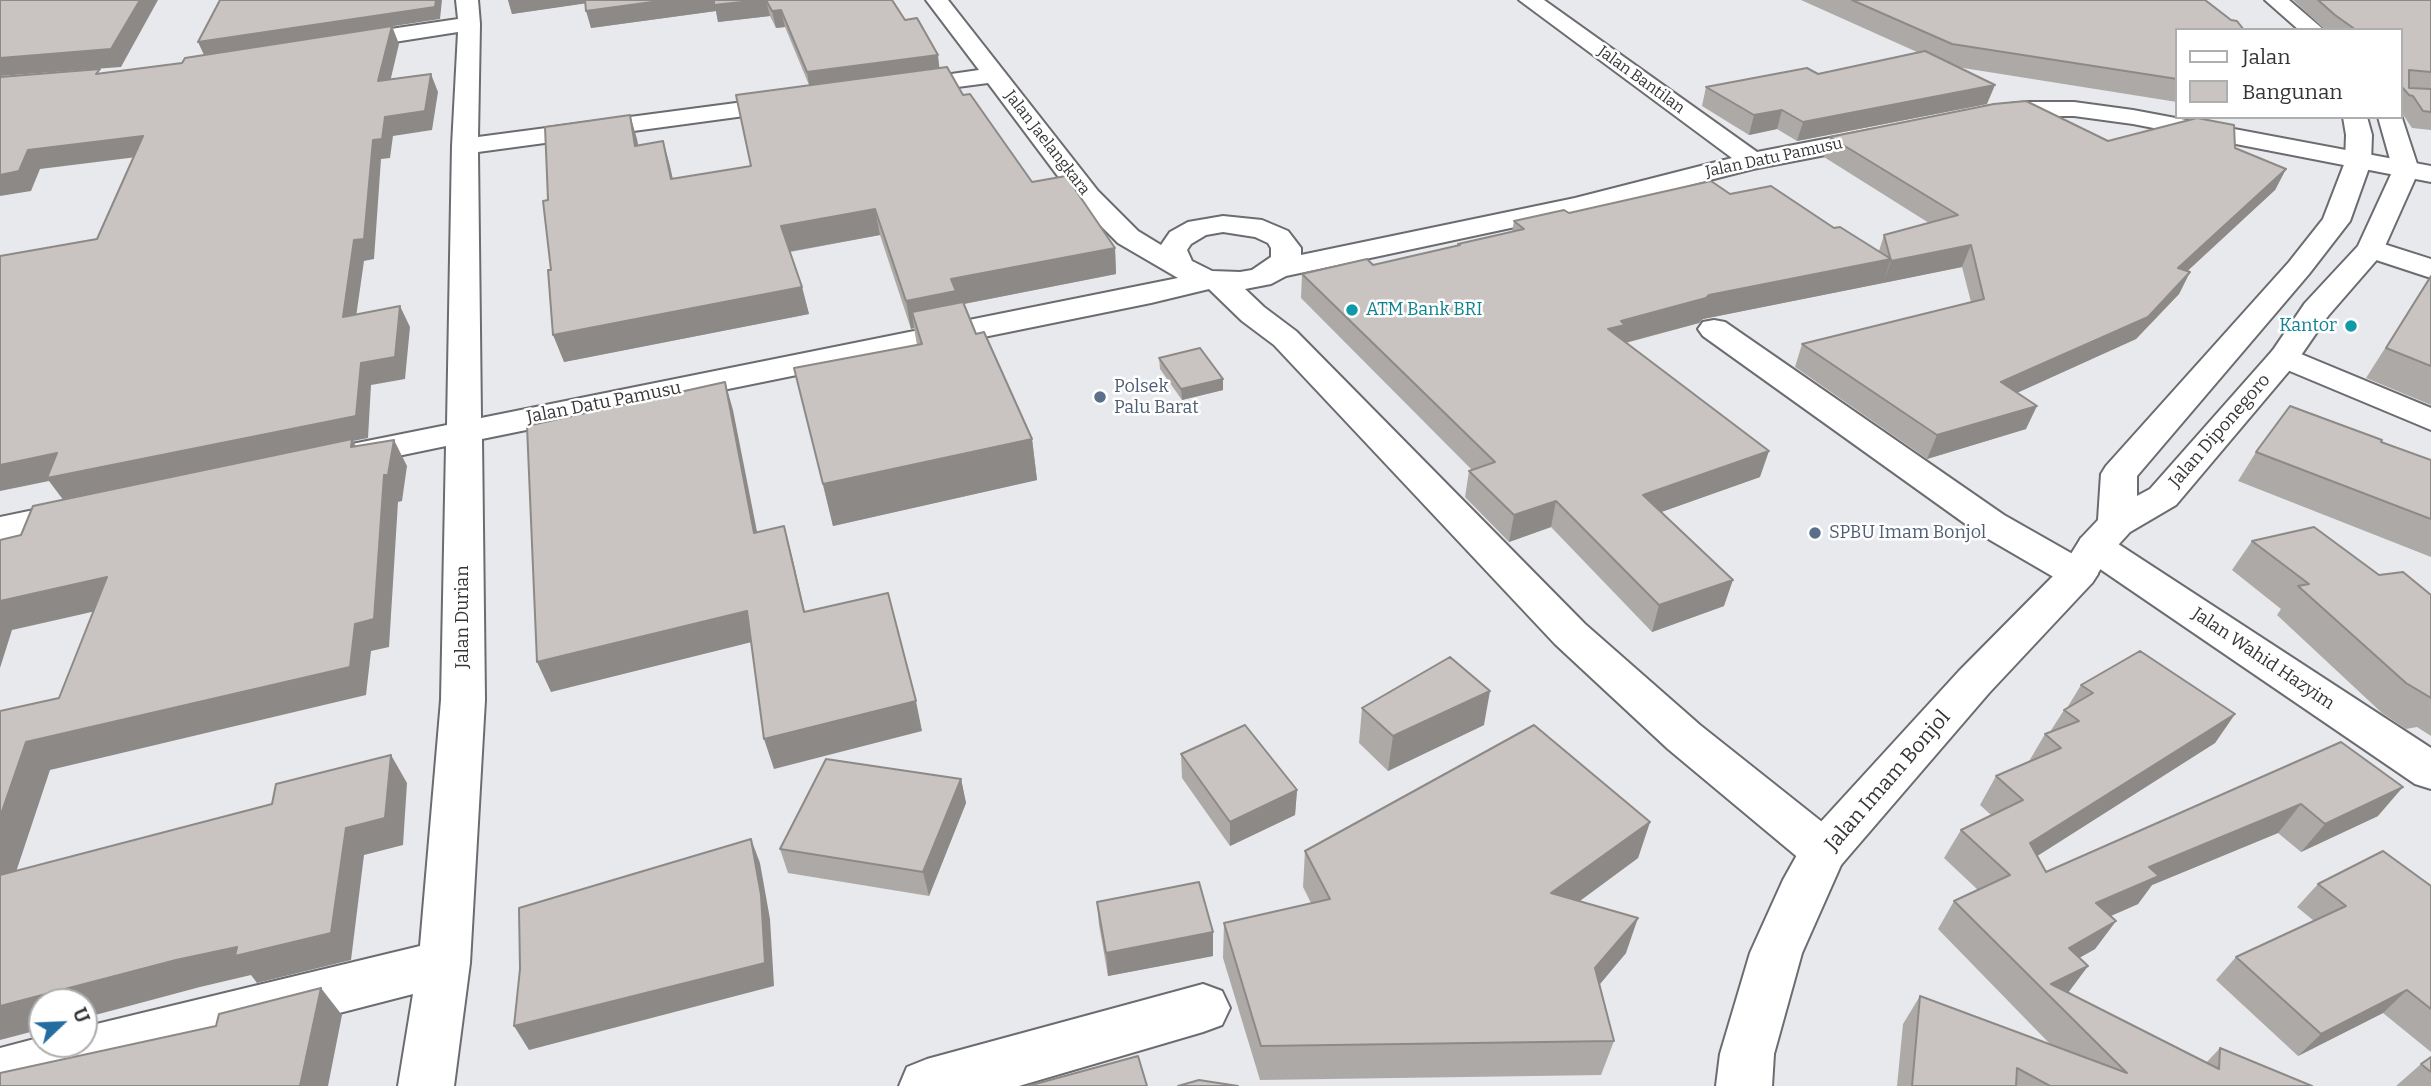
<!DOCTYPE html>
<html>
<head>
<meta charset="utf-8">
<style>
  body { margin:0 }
  #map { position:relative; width:2431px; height:1086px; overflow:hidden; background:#e8e9ed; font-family:Bitter,serif }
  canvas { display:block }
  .legend { position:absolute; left:2175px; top:28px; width:228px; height:91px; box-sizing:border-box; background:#fff; border:2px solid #aeaeaf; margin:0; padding:9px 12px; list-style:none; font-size:21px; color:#353537 }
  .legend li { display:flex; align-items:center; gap:14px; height:35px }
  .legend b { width:35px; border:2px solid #aeaeaf }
  .north { position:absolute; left:28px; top:988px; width:70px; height:70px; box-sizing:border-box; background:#fff; border:2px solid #aeaeaf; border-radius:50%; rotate:67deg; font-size:19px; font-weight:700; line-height:28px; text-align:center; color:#353537 }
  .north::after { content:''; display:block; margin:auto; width:24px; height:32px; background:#236da0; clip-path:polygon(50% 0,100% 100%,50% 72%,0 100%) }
</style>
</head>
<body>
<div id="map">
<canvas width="2431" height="1086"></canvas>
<ul class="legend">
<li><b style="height:9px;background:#fff"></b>Jalan</li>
<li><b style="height:19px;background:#c9c4c1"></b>Bangunan</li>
</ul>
<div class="north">U</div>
</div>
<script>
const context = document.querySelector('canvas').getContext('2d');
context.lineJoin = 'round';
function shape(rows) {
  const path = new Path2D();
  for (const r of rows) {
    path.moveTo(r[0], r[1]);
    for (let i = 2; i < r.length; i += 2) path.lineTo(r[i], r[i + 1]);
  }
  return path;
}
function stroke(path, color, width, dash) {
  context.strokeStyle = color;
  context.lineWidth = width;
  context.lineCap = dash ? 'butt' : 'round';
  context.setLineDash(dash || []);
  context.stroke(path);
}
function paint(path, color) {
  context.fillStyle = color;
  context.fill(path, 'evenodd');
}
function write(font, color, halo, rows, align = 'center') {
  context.font = font + ' Bitter,serif';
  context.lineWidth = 5;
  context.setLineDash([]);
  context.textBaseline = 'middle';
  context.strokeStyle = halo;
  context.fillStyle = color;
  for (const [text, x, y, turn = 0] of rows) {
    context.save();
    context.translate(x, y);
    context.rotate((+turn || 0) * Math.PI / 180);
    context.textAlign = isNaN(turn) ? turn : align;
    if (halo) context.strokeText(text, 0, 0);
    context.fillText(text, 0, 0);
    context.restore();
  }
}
const minor = shape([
  [456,0,478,0,480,24,478,137,789,96,798,98,801,103,798,108,789,110,478,152,481,418,1178,278,1118,243,1078,203,988,83,904,94,896,92,892,87,896,82,979,70,926,0,948,0,1098,191,1138,231,1161,245,1170,232,1188,222,1223,216,1262,220,1288,231,1301,248,1301,255,1575,198,1732,158,1519,0,1544,0,1757,152,1877,129,1886,132,1890,137,1886,142,1877,145,1753,169,1576,214,1286,276,1271,284,1245,289,1264,307,1296,331,1585,624,1700,725,1841,837,1848,851,1841,865,1824,871,1807,865,1668,749,1555,644,1274,345,1242,321,1209,289,1151,303,482,439,485,700,470,963,454,1086,398,1086,413,994,56,1086,0,1086,0,1048,42,1037,42,1044,84,1044,84,1027,420,946,441,700,446,446,345,467,332,464,327,456,332,448,447,425,452,146,458,32,343,50,335,48,332,43,335,38,343,36,458,19,456,0],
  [1223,232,1255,237,1268,243,1271,248,1271,257,1252,270,1240,272,1212,271,1192,261,1187,250,1191,244,1206,235,1223,232],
  [2029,102,2074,102,2133,110,2431,166,2431,182,2133,124,2074,116,2029,116,1991,120,1982,118,1979,113,1982,108,1991,106,2029,102],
  [2371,240,2431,259,2431,278,2361,255,2356,249,2361,243,2371,240],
  [1714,320,1725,322,2004,515,2092,565,2098,574,2092,583,2078,587,2064,583,1978,533,1703,336,1698,329,1703,322,1714,320],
  [2284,347,2431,408,2431,430,2273,364,2268,357,2273,350,2284,347],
  [77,501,90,505,96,513,90,521,0,541,0,517,77,501],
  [1203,984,1222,991,1230,1008,1222,1025,1203,1032,1019,1086,899,1086,907,1067,927,1059,1203,984]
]);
const tertiary = shape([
  [2095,534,2109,538,2431,748,2431,789,2415,784,2081,556,2076,547,2081,538,2095,534]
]);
const trunk = shape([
  [2265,0,2289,0,2324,30,2299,30,2265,0],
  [2401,115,2419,170,2381,255,2328,316,2295,364,2176,505,2130,532,2109,555,2092,583,1989,693,1841,865,1802,953,1774,1054,1772,1086,1716,1086,1720,1054,1750,953,1783,880,1807,837,1959,671,2064,565,2081,538,2098,520,2101,474,2106,466,2289,262,2323,219,2345,162,2346,135,2343,117,2367,117,2372,135,2371,162,2350,221,2309,274,2137,476,2137,496,2150,489,2273,350,2305,303,2358,246,2393,170,2378,117,2401,115]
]);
stroke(minor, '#6b6c70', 4);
stroke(tertiary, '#6b6c70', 4);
stroke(trunk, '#6b6c70', 4);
paint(minor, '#fff');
paint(tertiary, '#fff');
paint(trunk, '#fff');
paint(shape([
  [508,0,886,0,905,20,939,68,963,95,1032,182,1115,248,1116,274,964,304,976,334,1032,439,1037,480,833,526,794,368,917,345,914,328,911,329,880,235,790,252,802,287,809,314,564,362,551,270,548,200,630,115,638,145,663,141,673,179,751,166,809,85,785,27,776,28,770,16,718,22,716,11,591,28,585,3,512,14],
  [1801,0,2205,0,2177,30,2177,102,1957,67,1987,104,1797,141,1777,129,1749,135,1702,106,1706,87,1818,74,1917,52],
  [2293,0,2431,0,2431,130,2412,128,2402,113,2401,113,2401,30,2325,30],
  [1830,137,2108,141,2235,148,2286,169,2275,190,2187,271,2190,272,2179,294,2136,339,2017,393,2026,429,1927,459,1795,367,1802,344,1971,302,1962,267,1883,283,1883,282,1883,283,1703,319,1699,323,1626,343,1760,477,1661,512,1724,606,1652,632,1551,527,1509,542,1465,497,1469,471,1472,470,1301,298,1302,274,1373,265,1458,246,1458,244,1512,232,1514,221,1569,213,1730,194,1834,228,1879,251,1884,235,1929,223,1824,157],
  [2431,276,2431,405,2366,378],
  [1159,358,1223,390,1182,400,1160,369],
  [2381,442,2431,460,2431,557,2238,481,2256,452],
  [2252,541,2379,575,2431,595,2431,736,2417,727,2406,729,2382,713,2277,615,2281,609,2232,570],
  [2081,685,2235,714,2215,743,2037,856,2046,872,2341,742,2378,816,2301,852,2278,833,2152,885,2138,904,2111,916,2116,921,2095,949,2079,958,2088,966,2068,993,2206,1063,2220,1048,2312,1086,1897,1086,1903,1024,1920,996,2050,1044,1938,929,1954,901,1978,890,1944,858,1961,830,1991,815,1980,805,1996,776,2028,763,2045,734,2050,732,2064,710,2067,708],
  [1362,708,1484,725,1388,771,1359,743],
  [1181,754,1297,790,1295,815,1230,846,1182,778],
  [961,779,966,803,929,896,788,873,780,849],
  [1650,822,1638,858,1579,901,1626,953,1600,984,1614,1041,1601,1075,1260,1080,1223,958,1224,923,1311,903,1303,887,1305,851],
  [2318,884,2431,886,2431,1052,2383,1013,2298,1056,2216,980,2236,957,2314,921,2297,907],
  [1097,902,1213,956,1108,976,1099,925],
  [2431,1057,2431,1086,2396,1086,2421,1064]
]), '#ada9a6');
paint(shape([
  [140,0,158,0,121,67,0,76,0,58],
  [436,0,442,0,440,19,204,55,198,42],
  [508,0,587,0,588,3,512,14],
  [667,0,766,0,770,16,718,22,716,11,591,28,586,11],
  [781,10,785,27,776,28,772,11],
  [392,26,399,44,386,99,378,81],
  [938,55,940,73,810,90,807,72],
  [431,74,438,92,432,130,393,136,390,158,381,159,374,259,364,261,353,338,343,317,354,240,373,140,385,117],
  [1995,85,1987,104,1797,141,1803,122],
  [1782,110,1777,129,1749,135,1754,115],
  [630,115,637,139,643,171,635,146],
  [143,136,153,155,40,169,31,191,0,196,0,175,28,150],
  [663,141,670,166,678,205,671,179],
  [2286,169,2275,190,2167,290,2178,268],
  [875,209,880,235,787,252,781,226],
  [1971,245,1962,267,1883,283,1891,261],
  [1115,248,1116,274,958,305,912,312,914,328,911,329,906,301,951,279],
  [1891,259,1883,283,1703,319,1699,323,1620,344,1608,329,1621,321,1709,295],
  [2190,272,2179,294,2136,339,1990,405,2001,382],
  [802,287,809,314,564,362,553,335],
  [400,306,410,327,405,379,371,385,368,438,353,441,366,465,64,501,49,481,0,491,0,465,361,363],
  [1223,379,1223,390,1182,400,1181,389],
  [725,382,733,410,763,562,754,533],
  [2037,406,2026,429,1927,459,1937,435],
  [1032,439,1037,480,833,526,823,484],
  [394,440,407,466,402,501,398,502,389,647,371,651,366,695,50,770,4,908,0,904,0,817,26,742,355,624,384,475],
  [1769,451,1760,477,1636,521,1643,495],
  [1556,501,1551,527,1509,542,1514,515],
  [784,526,792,556,812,642,804,612],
  [107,577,127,604,12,630,0,668,0,601],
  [1733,580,1724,606,1652,632,1659,605],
  [747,611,756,641,551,692,537,662],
  [1490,691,1484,725,1388,771,1393,736],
  [916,701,922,731,774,769,764,739],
  [2235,714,2215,743,2012,872,2030,843],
  [391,755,407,783,403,845,364,855,351,960,257,983,251,975,200,987,84,1018,84,1002,42,1002,42,1029,0,1040,0,1006,346,828],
  [961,779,966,803,929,896,923,872],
  [2403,787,2378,816,2301,852,2325,824],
  [1297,790,1295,815,1230,846,1230,822],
  [2301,804,2278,833,2152,885,2138,904,2076,931,2096,903,2149,867],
  [1650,822,1638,858,1542,929,1551,893],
  [751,839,760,863,770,919,774,986,529,1050,514,1026],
  [1638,918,1626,953,1584,1003,1595,968],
  [2116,921,2095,949,2049,975,2069,948],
  [1213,932,1213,956,1108,976,1106,953],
  [2088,966,2067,994,2051,984],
  [321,988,342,1015,328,1086,300,1086],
  [2407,990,2383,1013,2298,1056,2321,1034]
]), '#8d8987');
const building = shape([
  [0,0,140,0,111,49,0,58,0,0],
  [220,0,436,0,435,7,198,42,220,0],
  [585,0,667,0,586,11,585,0],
  [714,0,760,0,714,5,714,0],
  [766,0,892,0,905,20,917,18,938,55,807,72,781,10,772,11,766,0],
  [1852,0,2205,0,2231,20,2237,21,2244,30,2177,30,2177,79,1952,44,1852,0],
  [2318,0,2431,0,2431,72,2409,70,2409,88,2431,89,2431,112,2423,111,2413,96,2409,95,2401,86,2401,30,2356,30,2335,15,2318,0],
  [392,26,378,81,431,74,425,111,385,117,382,139,373,140,364,239,354,240,343,317,400,306,395,357,361,363,356,416,47,478,57,453,0,465,0,256,97,239,143,136,28,150,19,171,0,175,0,77,100,69,96,74,182,63,185,58,392,26],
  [1925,51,1995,85,1803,122,1782,110,1754,115,1706,87,1807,68,1818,74,1925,51],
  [947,67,963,95,970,94,1032,182,1066,176,1115,248,951,279,956,291,906,301,875,209,781,226,802,287,553,335,548,270,551,270,543,201,548,200,545,127,630,115,635,146,663,141,671,179,751,166,736,95,947,67],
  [2026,101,2108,141,2197,118,2234,125,2235,148,2286,169,2178,268,2190,272,2148,317,2001,382,2037,406,1937,435,1802,344,1984,299,1971,245,1891,261,1884,235,1958,215,1830,137,1994,104,2026,101],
  [1711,181,1730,194,1771,186,1834,228,1840,227,1891,259,1709,295,1706,298,1621,321,1625,325,1608,329,1769,451,1643,495,1733,580,1659,605,1556,501,1514,515,1469,471,1495,462,1302,274,1367,259,1373,265,1460,245,1458,244,1524,229,1514,221,1564,210,1569,213,1711,181],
  [2431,276,2431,366,2386,348,2431,276],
  [963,302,976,334,984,332,1032,439,823,484,794,368,922,344,912,312,963,302],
  [1200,348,1223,379,1181,389,1159,358,1200,348],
  [725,382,754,533,784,526,804,612,888,593,916,701,764,739,747,611,537,662,527,426,725,382],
  [2290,406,2382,440,2381,442,2431,460,2431,519,2256,452,2290,406],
  [352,439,351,447,394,440,388,475,384,475,374,619,355,624,350,667,26,742,0,817,0,711,59,698,107,577,0,601,0,540,21,535,33,506,352,439],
  [2314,527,2379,575,2403,572,2431,595,2431,698,2406,683,2298,586,2309,584,2252,541,2314,527],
  [2140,651,2235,714,2030,843,2046,872,2341,742,2403,787,2325,824,2301,804,2149,867,2159,876,2096,903,2116,921,2069,948,2088,966,2051,984,2219,1069,2220,1048,2312,1086,2050,1086,2017,1068,2016,1086,1912,1086,1920,996,2127,1073,1954,901,2010,875,1961,830,2023,800,1996,776,2061,748,2045,734,2079,721,2064,710,2093,693,2081,685,2140,651],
  [1450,657,1490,691,1393,736,1362,708,1450,657],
  [1245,725,1297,790,1230,822,1181,754,1245,725],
  [1534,725,1650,822,1551,893,1638,918,1595,968,1614,1041,1261,1046,1224,923,1330,899,1305,851,1534,725],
  [391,755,385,818,346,828,331,933,235,956,237,947,176,960,0,1006,0,875,272,804,276,784,391,755],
  [826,759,961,779,923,872,780,849,826,759],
  [751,839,761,895,765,963,514,1026,520,969,519,908,751,839],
  [2383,851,2431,886,2431,1009,2407,990,2321,1034,2236,957,2346,906,2318,884,2383,851],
  [1199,882,1213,932,1106,953,1097,902,1199,882],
  [321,988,300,1086,0,1086,0,1073,216,1026,219,1014,321,988],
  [1138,1056,1147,1086,1028,1086,1138,1056],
  [2431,1057,2431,1072,2421,1064,2431,1057],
  [1199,1080,1238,1086,1178,1086,1199,1080]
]);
paint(building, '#c9c4c1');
stroke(building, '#8d8987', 2);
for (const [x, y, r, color] of [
  [1352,310,7,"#0f9aa8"],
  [2351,326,7,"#0f9aa8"],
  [1100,397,7,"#5c6f8a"],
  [1815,533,7,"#5c6f8a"]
]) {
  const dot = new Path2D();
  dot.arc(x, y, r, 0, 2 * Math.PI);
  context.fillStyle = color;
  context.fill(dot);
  stroke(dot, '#fff', 2.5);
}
write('16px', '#353537', '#fff', [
  ["Jalan Bantilan",1641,80,36],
  ["Jalan Jaelangkara",1047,143,52],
  ["Jalan Datu Pamusu",1774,158,-12]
]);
write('18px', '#0d838f', '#fff', [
  ["ATM Bank BRI",1366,310],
  ["Kantor",2337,326,"right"]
], 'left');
write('18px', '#4e5e75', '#fff', [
  ["Polsek",1114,387],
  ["Palu Barat",1114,408],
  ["SPBU Imam Bonjol",1829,533]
], 'left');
write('18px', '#353537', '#fff', [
  ["Jalan Datu Pamusu",604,403,-11],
  ["Jalan Diponegoro",2220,431,-49],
  ["Jalan Durian",463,617,-90],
  ["Jalan Wahid Hazyim",2263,659,34]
]);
write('21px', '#353537', '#fff', [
  ["Jalan Imam Bonjol",1888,781,-49]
]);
</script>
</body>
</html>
